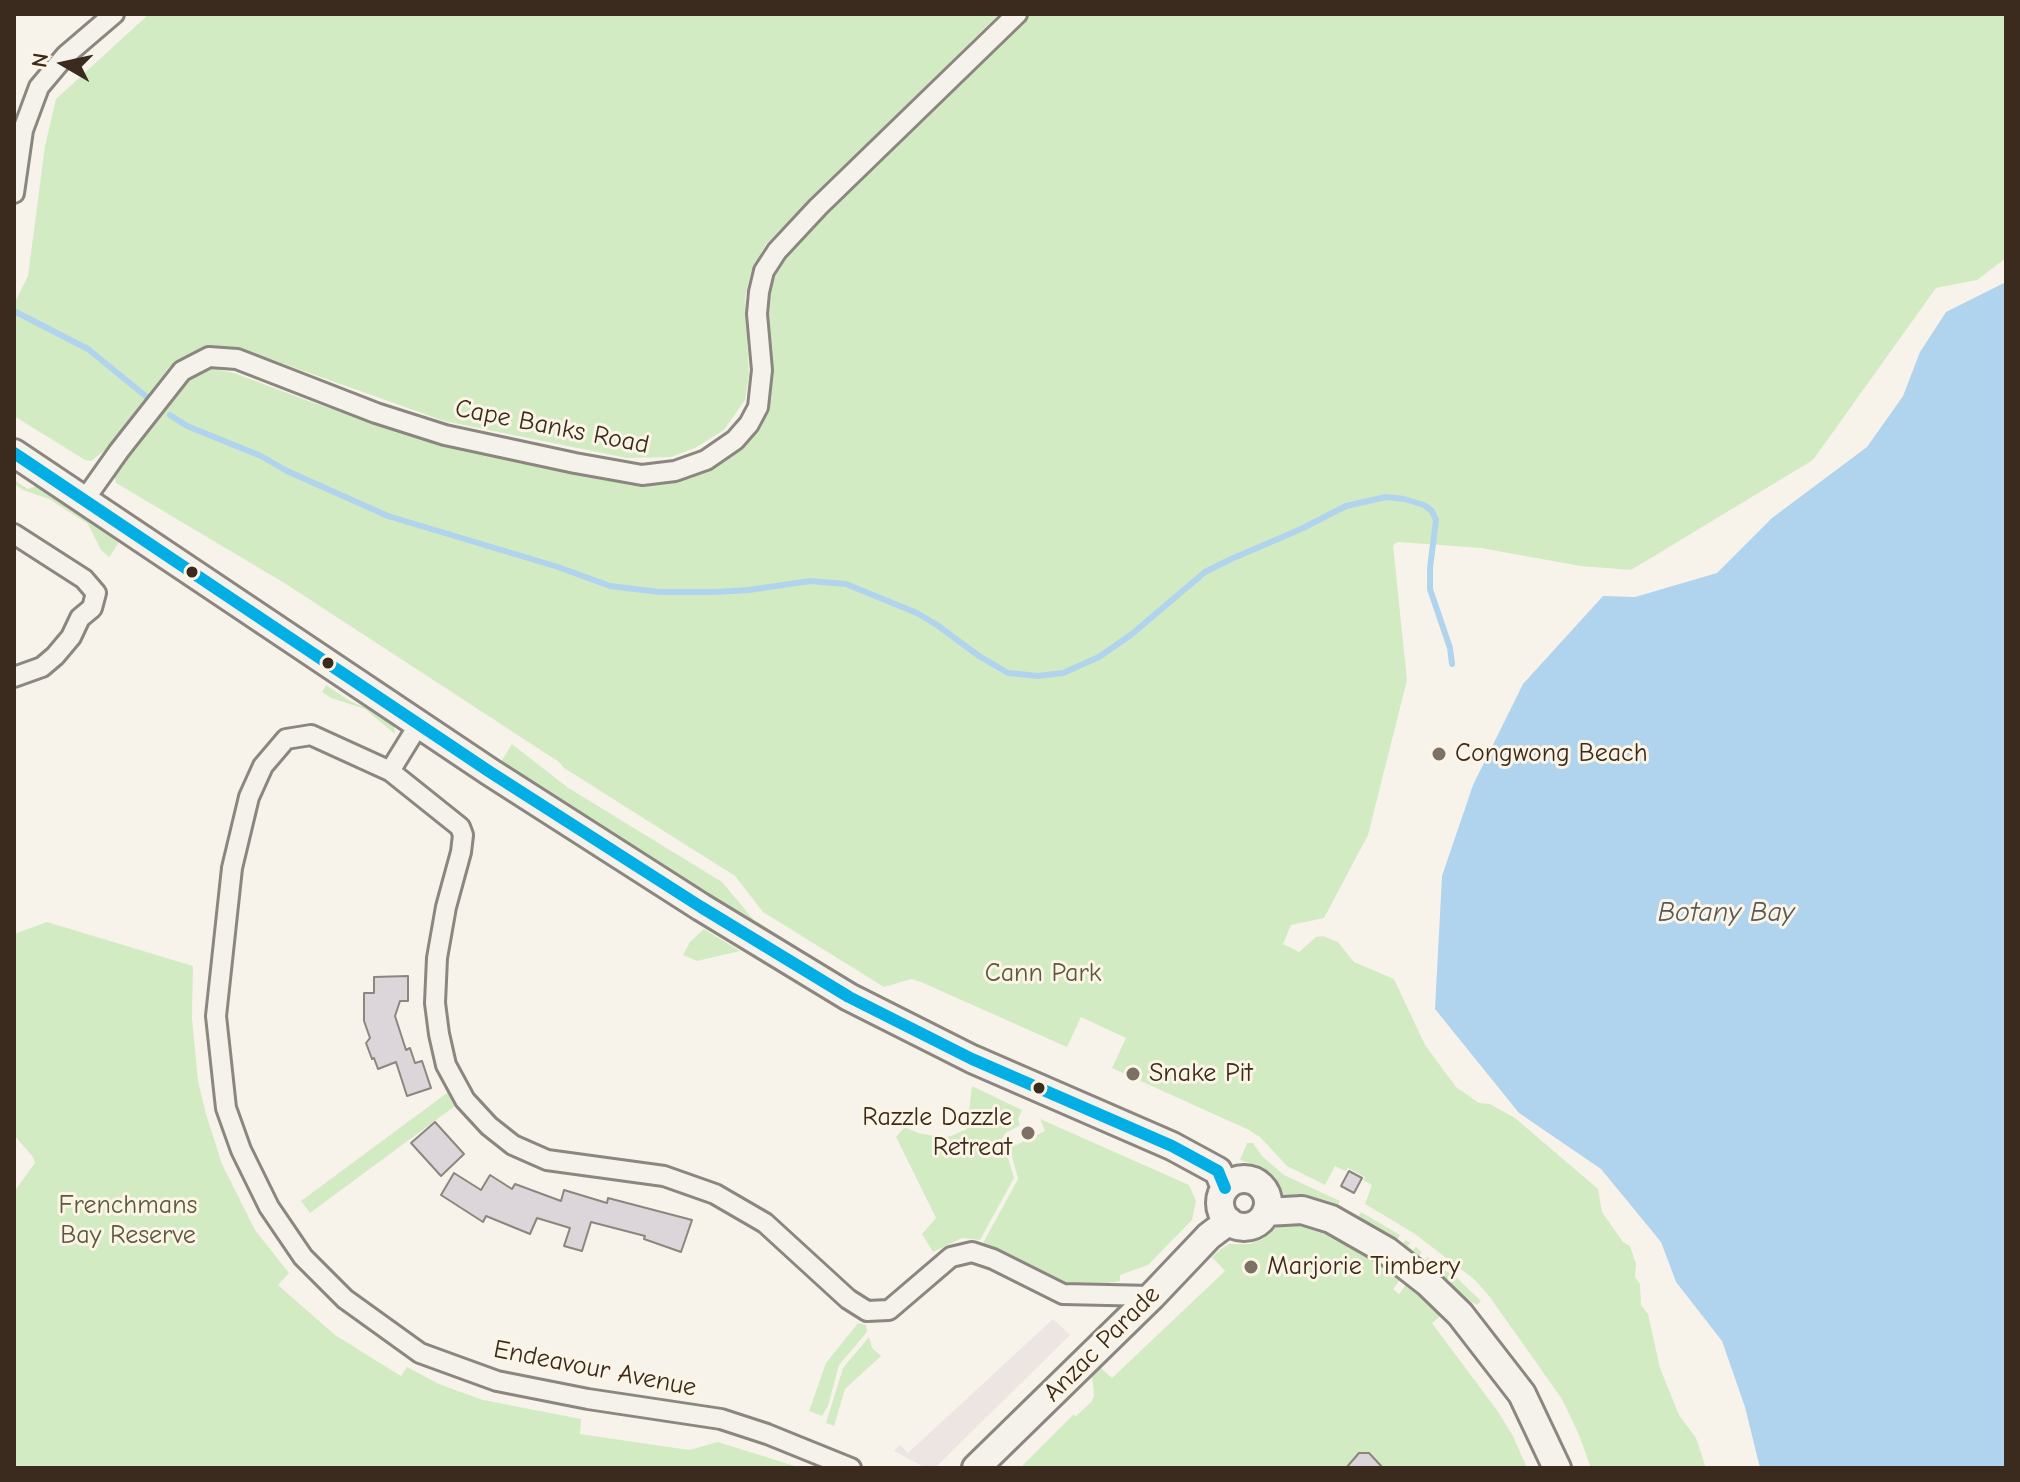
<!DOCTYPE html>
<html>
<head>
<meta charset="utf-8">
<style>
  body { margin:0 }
  #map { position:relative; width:2020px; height:1482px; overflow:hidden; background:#f7f3ea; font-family:"Comic Neue",sans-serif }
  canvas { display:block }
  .frame { position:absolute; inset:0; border:16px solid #3b2a1e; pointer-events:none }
  .north { position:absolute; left:24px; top:24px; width:80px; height:80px; -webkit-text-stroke:6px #fcf5e5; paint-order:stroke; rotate:279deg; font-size:22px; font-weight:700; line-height:32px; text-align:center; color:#3b2a1e }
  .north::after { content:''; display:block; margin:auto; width:28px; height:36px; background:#3b2a1e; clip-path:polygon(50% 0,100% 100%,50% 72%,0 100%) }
</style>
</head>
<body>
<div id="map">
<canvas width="2020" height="1482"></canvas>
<div class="frame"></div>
<div class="north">N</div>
</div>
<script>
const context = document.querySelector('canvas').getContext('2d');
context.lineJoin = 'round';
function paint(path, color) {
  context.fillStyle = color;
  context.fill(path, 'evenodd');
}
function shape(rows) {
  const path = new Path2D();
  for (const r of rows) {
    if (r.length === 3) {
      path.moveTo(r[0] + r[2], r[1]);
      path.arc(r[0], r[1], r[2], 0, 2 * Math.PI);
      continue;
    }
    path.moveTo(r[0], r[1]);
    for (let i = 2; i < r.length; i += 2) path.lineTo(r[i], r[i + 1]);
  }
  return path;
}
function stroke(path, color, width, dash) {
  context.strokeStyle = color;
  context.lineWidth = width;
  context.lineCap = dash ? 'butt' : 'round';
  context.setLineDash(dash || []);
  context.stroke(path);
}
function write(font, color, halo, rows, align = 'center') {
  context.font = font + ' "Comic Neue",sans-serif';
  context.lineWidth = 6;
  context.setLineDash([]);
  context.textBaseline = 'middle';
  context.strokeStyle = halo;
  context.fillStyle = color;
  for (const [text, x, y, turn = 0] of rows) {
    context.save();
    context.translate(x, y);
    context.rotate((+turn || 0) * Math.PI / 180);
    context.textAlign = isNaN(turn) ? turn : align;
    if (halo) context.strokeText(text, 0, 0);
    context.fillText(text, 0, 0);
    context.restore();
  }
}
paint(shape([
  [1053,1319,1070,1335,935,1468,926,1468,894,1451,900,1445,908,1453]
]), '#ede5e2');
paint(shape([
  [149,14,999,14,766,244,751,272,745,298,749,374,745,400,724,430,695,448,671,457,627,458,444,421,245,350,217,346,204,348,169,367,108,448,91,461,85,460,14,416,14,304,28,276,45,146,56,99],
  [1029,14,2006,14,2006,258,1977,280,1936,288,1813,460,1631,570,1580,566,1481,548,1398,542,1393,545,1407,680,1368,835,1324,918,1291,925,1283,944,1299,952,1316,937,1323,936,1338,942,1354,962,1394,979,1425,1045,1456,1087,1479,1103,1490,1104,1515,1118,1598,1189,1602,1212,1623,1242,1630,1246,1636,1264,1635,1277,1640,1284,1641,1305,1648,1314,1660,1368,1679,1415,1696,1438,1706,1468,1591,1468,1579,1435,1562,1399,1489,1296,1475,1280,1415,1234,1365,1204,1372,1185,1363,1180,1365,1177,1348,1168,1345,1171,1335,1166,1325,1185,1287,1166,1260,1137,1249,1130,1112,1068,1126,1038,1081,1017,1067,1047,921,982,911,979,884,987,763,912,735,876,564,768,559,762,286,584,116,483,114,475,184,381,208,368,234,373,314,403,427,440,635,483,681,480,710,468,743,443,769,384,767,296,773,274,786,252],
  [14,480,28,489,37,486,119,542,110,556,109,557,101,550,88,524,49,499,23,490,14,484],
  [326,685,350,701,388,717,394,724,395,734,365,709,331,698,322,692],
  [512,744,567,787,722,882,753,919,861,987,858,990,499,765],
  [47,922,193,966,192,1018,198,1081,206,1114,222,1164,255,1230,289,1273,278,1285,335,1335,401,1376,407,1367,439,1384,483,1400,581,1419,580,1434,689,1450,718,1442,801,1468,14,1468,14,1192,35,1163,33,1157,14,1135,14,934],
  [704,929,740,951,697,961,683,955,690,942],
  [972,1086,1022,1110,1018,1119,1020,1125,1006,1133,1002,1138,1014,1178,980,1240,962,1238,933,1252,922,1234,936,1218,896,1137,905,1127,918,1133,940,1137,951,1136,967,1129],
  [451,1090,459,1103,310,1213,301,1201],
  [1040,1119,1189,1185,1196,1201,1192,1220,1148,1265,1120,1275,1120,1281,1090,1286,1072,1287,1062,1284,982,1245,1018,1179,1007,1137,1010,1134,1016,1145,1045,1131],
  [1247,1143,1253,1143,1262,1156,1284,1175,1340,1201,1334,1213,1286,1201,1273,1175,1257,1165,1240,1160],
  [1361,1212,1400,1235,1398,1239,1403,1243,1406,1240,1410,1243,1408,1246,1413,1250,1416,1247,1422,1252,1414,1262,1355,1223],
  [1299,1217,1406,1272,1393,1289,1399,1294,1412,1277,1447,1310,1432,1323,1499,1413,1513,1436,1527,1468,1020,1468,1074,1414,1075,1417,1091,1402,1094,1396,1092,1375,1100,1367,1112,1378,1225,1271,1212,1257,1221,1249,1229,1244,1250,1244,1261,1240,1282,1223],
  [1428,1257,1432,1260,1430,1264,1435,1268,1437,1265,1457,1278,1481,1301,1477,1305,1437,1282,1420,1266],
  [858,1323,866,1325,867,1332,839,1365,828,1406,822,1416,809,1411,826,1363],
  [869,1337,872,1348,881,1356,845,1389,834,1426,826,1423,843,1368]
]), '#d3ebc3');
paint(shape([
  [2006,282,2006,1468,1760,1468,1745,1407,1722,1341,1676,1282,1661,1242,1601,1169,1519,1113,1435,1009,1442,876,1473,785,1523,684,1603,596,1635,597,1717,573,1772,518,1867,447,1903,396,1920,352,1946,312]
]), '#b1d4ee');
stroke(shape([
  [14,311,88,349,148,398],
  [170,415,187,426,261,456,287,471,388,516,558,567,610,586,659,592,716,592,749,590,810,581,846,584,917,613,937,625,979,656,1008,673,1038,676,1063,673,1099,657,1132,634,1205,572,1229,560,1301,529,1346,506,1386,497,1404,499,1424,505,1432,511,1436,520,1430,568,1430,589,1450,648,1452,664]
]), '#b1d4ee', 6);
const building = shape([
  [408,976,408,1001,400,1001,395,1016,406,1050,410,1048,415,1063,422,1061,431,1088,407,1096,396,1062,378,1069,374,1058,372,1059,366,1043,370,1038,364,1021,364,993,374,993,374,977,408,976],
  [435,1122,464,1154,441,1176,411,1143,435,1122],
  [1349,1171,1362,1178,1354,1193,1341,1186,1349,1171],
  [454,1173,481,1190,490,1175,512,1189,515,1184,561,1201,564,1190,607,1203,608,1198,692,1220,681,1252,644,1239,645,1236,591,1222,582,1251,564,1246,570,1228,537,1218,530,1234,486,1216,483,1222,441,1195,454,1173],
  [1359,1453,1369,1453,1383,1468,1346,1468,1359,1453]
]);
paint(building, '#dcd5da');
stroke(building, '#8b867f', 2);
const minor = shape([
  [14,193,23,130,39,87,66,55,114,14],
  [85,499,119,451,182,371,209,357,237,359,376,413,445,435,575,463,642,475,675,471,706,460,735,440,749,424,758,407,762,370,757,314,759,292,764,271,777,251,818,207,1017,14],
  [14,534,84,579,96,593,92,608,80,618,71,637,55,656,42,667,14,677],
  [390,771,419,724],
  [851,1468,767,1434,721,1419,588,1399,497,1381,420,1353,345,1299,303,1257,269,1207,241,1150,226,1108,216,1016,232,868,249,797,263,766,286,739,311,735,390,771,460,827,463,835,461,852,446,907,437,958,435,1003,439,1034,446,1065,465,1100,489,1126,513,1145,547,1160,664,1176,715,1194,765,1223,848,1299,867,1311,889,1310,951,1257,972,1252,993,1259,1063,1294,1152,1296]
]);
const secondary = shape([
  [14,453,490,772,701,907,849,997,972,1059,1172,1146,1218,1171,1225,1188],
  [1244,1203,24],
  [1266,1212,1302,1210,1331,1219,1387,1251,1428,1283,1460,1314,1522,1394,1557,1468],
  [976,1468,1152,1296,1209,1236,1229,1221]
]);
stroke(minor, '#8b867f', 24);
stroke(secondary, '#8b867f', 32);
stroke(minor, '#f5f2ec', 18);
stroke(secondary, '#f5f2ec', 26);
stroke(shape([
  [14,453,490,772,701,907,849,997,972,1059,1172,1146,1218,1171,1225,1188]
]), '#03aee5', 12);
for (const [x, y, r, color] of [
  [192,572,7,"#3b2a1e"],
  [328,663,7,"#3b2a1e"],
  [1439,754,8,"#7d7065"],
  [1133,1074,8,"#7d7065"],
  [1039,1088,7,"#3b2a1e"],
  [1028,1133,8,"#7d7065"],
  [1251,1267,8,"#7d7065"]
]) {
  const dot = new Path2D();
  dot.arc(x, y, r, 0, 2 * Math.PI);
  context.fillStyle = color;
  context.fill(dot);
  stroke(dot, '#fcf5e5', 3);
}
write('26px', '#3b2a1e', '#fcf5e5', [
  ["Cape Banks Road",552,427,11],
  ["Anzac Parade",1102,1344,-45],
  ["Endeavour Avenue",595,1369,11]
]);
write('26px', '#3b2a1e', '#fcf5e5', [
  ["Congwong Beach",1455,754],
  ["Snake Pit",1149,1074],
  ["Razzle Dazzle",1012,1118,"right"],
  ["Retreat",1012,1148,"right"],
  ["Marjorie Timbery",1267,1267]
], 'left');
write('26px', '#5a583f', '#fcf5e5', [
  ["Cann Park",1043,974],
  ["Frenchmans",128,1206],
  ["Bay Reserve",128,1236]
]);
write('italic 28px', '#55595d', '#fcf5e5', [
  ["Botany Bay",1726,913]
]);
</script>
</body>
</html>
